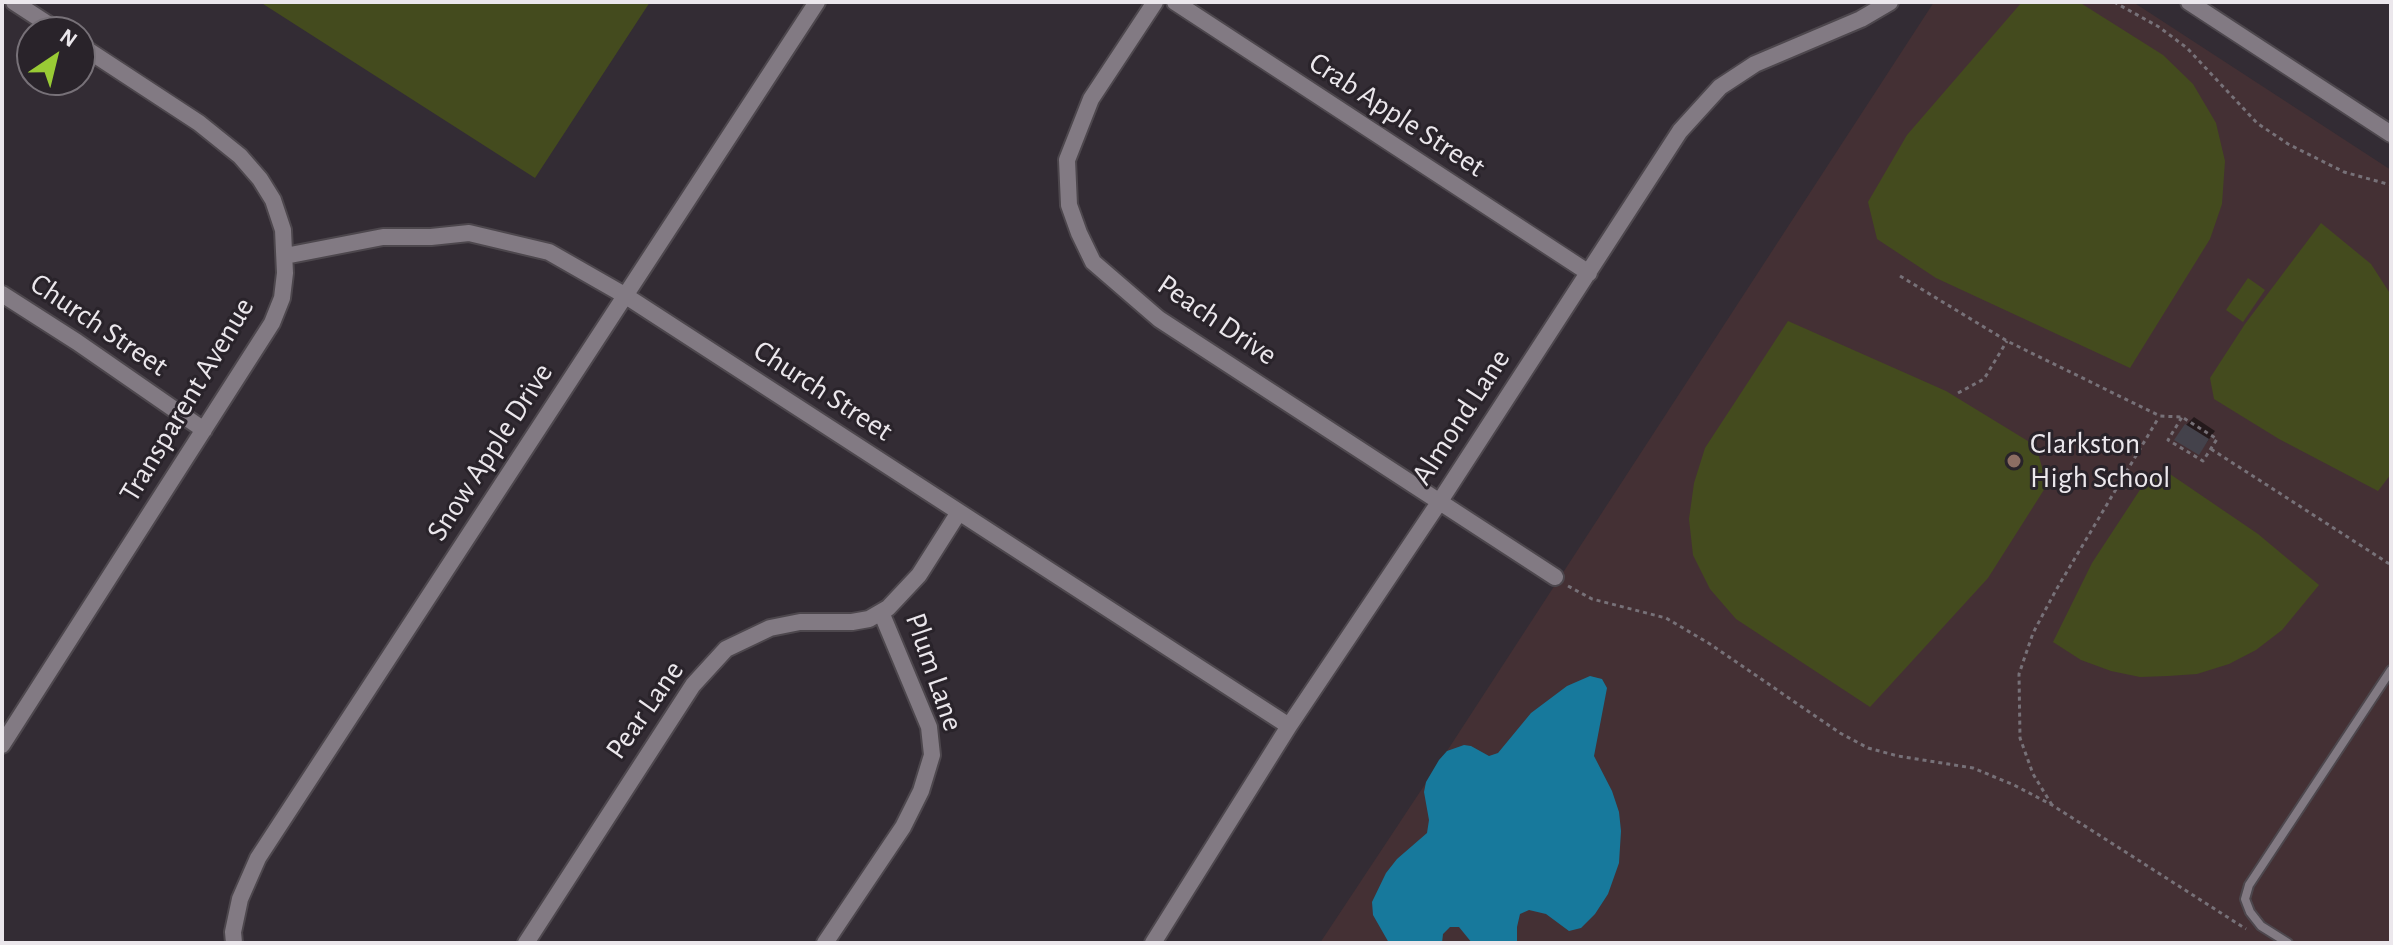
<!DOCTYPE html>
<html>
<head>
<meta charset="utf-8">
<style>
  body { margin:0 }
  #map { position:relative; width:2393px; height:945px; overflow:hidden; background:#332c34; font-family:"Alegreya Sans",sans-serif }
  canvas { display:block }
  .frame { position:absolute; inset:0; border:4px solid #ebe7ec; pointer-events:none }
  .north { position:absolute; left:16px; top:16px; width:80px; height:80px; box-sizing:border-box; background:#29232a; border:2px solid #777178; border-radius:50%; rotate:35deg; font-size:22px; font-weight:700; line-height:32px; text-align:center; color:#ebe7ec }
  .north::after { content:''; display:block; margin:auto; width:28px; height:36px; background:#99cb35; clip-path:polygon(50% 0,100% 100%,50% 72%,0 100%) }
</style>
</head>
<body>
<div id="map">
<canvas width="2393" height="945"></canvas>
<div class="frame"></div>
<div class="north">N</div>
</div>
<script>
const context = document.querySelector('canvas').getContext('2d');
context.lineJoin = 'round';
function paint(path, color) {
  context.fillStyle = color;
  context.fill(path, 'evenodd');
}
function shape(rows) {
  const path = new Path2D();
  for (const r of rows) {
    path.moveTo(r[0], r[1]);
    for (let i = 2; i < r.length; i += 2) path.lineTo(r[i], r[i + 1]);
  }
  return path;
}
function stroke(path, color, width, dash) {
  context.strokeStyle = color;
  context.lineWidth = width;
  context.lineCap = dash ? 'butt' : 'round';
  context.setLineDash(dash || []);
  context.stroke(path);
}
function write(font, color, halo, rows, align = 'center') {
  context.font = font + ' "Alegreya Sans",sans-serif';
  context.lineWidth = 6;
  context.setLineDash([]);
  context.textBaseline = 'middle';
  context.strokeStyle = halo;
  context.fillStyle = color;
  for (const [text, x, y, turn = 0] of rows) {
    context.save();
    context.translate(x, y);
    context.rotate((+turn || 0) * Math.PI / 180);
    context.textAlign = isNaN(turn) ? turn : align;
    if (halo) context.strokeText(text, 0, 0);
    context.fillText(text, 0, 0);
    context.restore();
  }
}
paint(shape([
  [1934,2,2133,2,2391,170,2391,943,1320,943,1447,751]
]), '#443034');
paint(shape([
  [260,2,650,2,535,178],
  [2022,2,2079,2,2163,55,2193,84,2216,123,2225,161,2222,204,2210,239,2130,368,1936,278,1877,239,1868,202,1907,135],
  [2321,223,2371,264,2391,295,2391,474,2378,491,2279,439,2214,399,2210,378,2245,324],
  [2248,278,2265,290,2243,322,2226,310],
  [1788,321,1946,391,2036,446,2047,485,1988,578,1870,707,1736,619,1710,589,1693,555,1689,519,1694,483,1705,448],
  [2167,472,2258,534,2319,585,2282,630,2256,650,2229,664,2197,674,2168,676,2140,677,2111,671,2081,660,2053,642,2092,563,2149,476]
]), '#444b1e');
paint(shape([
  [1590,676,1602,679,1607,688,1594,756,1612,791,1619,812,1621,831,1619,863,1608,894,1595,914,1581,928,1569,931,1546,914,1529,910,1520,914,1517,927,1517,943,1472,943,1459,927,1450,927,1443,934,1442,943,1389,943,1373,915,1372,902,1386,873,1397,859,1427,833,1429,820,1424,792,1426,782,1439,760,1447,751,1464,745,1471,746,1489,756,1498,753,1531,713,1567,686]
]), '#17799c');
paint(shape([
  [2194,417,2215,431,2199,453,2186,425]
]), '#0007');
paint(shape([
  [2185,424,2209,439,2199,455,2174,440]
]), '#44424b');
const lane = shape([
  [2288,943,2261,926,2250,912,2245,899,2249,885,2391,670]
]);
const street = shape([
  [14,2,60,32],
  [1155,2,1091,99,1067,160,1069,205,1079,233,1093,262,1159,319,1555,577],
  [1175,2,1589,273],
  [2189,2,2391,134],
  [285,256,383,237,431,237,469,233,549,252,626,296,1289,726],
  [2,294,77,342,204,430],
  [2,745,272,323,282,298,285,273,283,230,273,200,260,179,240,156,199,123,80,45],
  [234,943,233,932,240,899,258,858,817,2],
  [526,943,693,685,726,649,770,628,800,622,852,622,869,619,888,608,919,575,959,512],
  [825,943,903,827,921,791,932,755,929,727,881,612],
  [1153,943,1289,726,1440,501,1680,131,1720,87,1755,64,1861,19,1890,2]
]);
stroke(lane, '#4d474d', 12);
stroke(street, '#4d474d', 20);
stroke(shape([
  [2114,2,2159,27,2187,48,2257,123,2288,144,2344,172,2391,185],
  [1900,276,2007,341,2160,416,2182,417,2217,439,2203,461,2168,440,2182,417],
  [1958,393,1984,379,2007,341],
  [2211,449,2391,565],
  [1568,586,1592,599,1666,618,1710,644,1840,733,1868,748,1898,756,1973,768,2014,785,2052,805,2246,929],
  [2052,805,2033,774,2020,738,2019,674,2033,633,2056,590,2159,417]
]), '#777178', 3, [4, 4]);
stroke(lane, '#827a83', 8);
stroke(street, '#827a83', 16);
for (const [x, y, r, color] of [
  [2014,461,8,"#8d6e63"]
]) {
  const dot = new Path2D();
  dot.arc(x, y, r, 0, 2 * Math.PI);
  context.fillStyle = color;
  context.fill(dot);
  stroke(dot, '#29232a', 3);
}
write('30px', '#ebe7ec', '#29232a', [
  ["Crab Apple Street",1397,115,33],
  ["Peach Drive",1217,320,34],
  ["Church Street",99,325,34],
  ["Church Street",823,391,33],
  ["Transparent Avenue",187,400,-59],
  ["Almond Lane",1461,417,-57],
  ["Snow Apple Drive",490,452,-57],
  ["Plum Lane",934,672,71],
  ["Pear Lane",645,710,-55]
]);
write('30px', '#ebe7ec', '#29232a', [
  ["Clarkston",2030,444],
  ["High School",2030,478]
], 'left');
</script>
</body>
</html>
